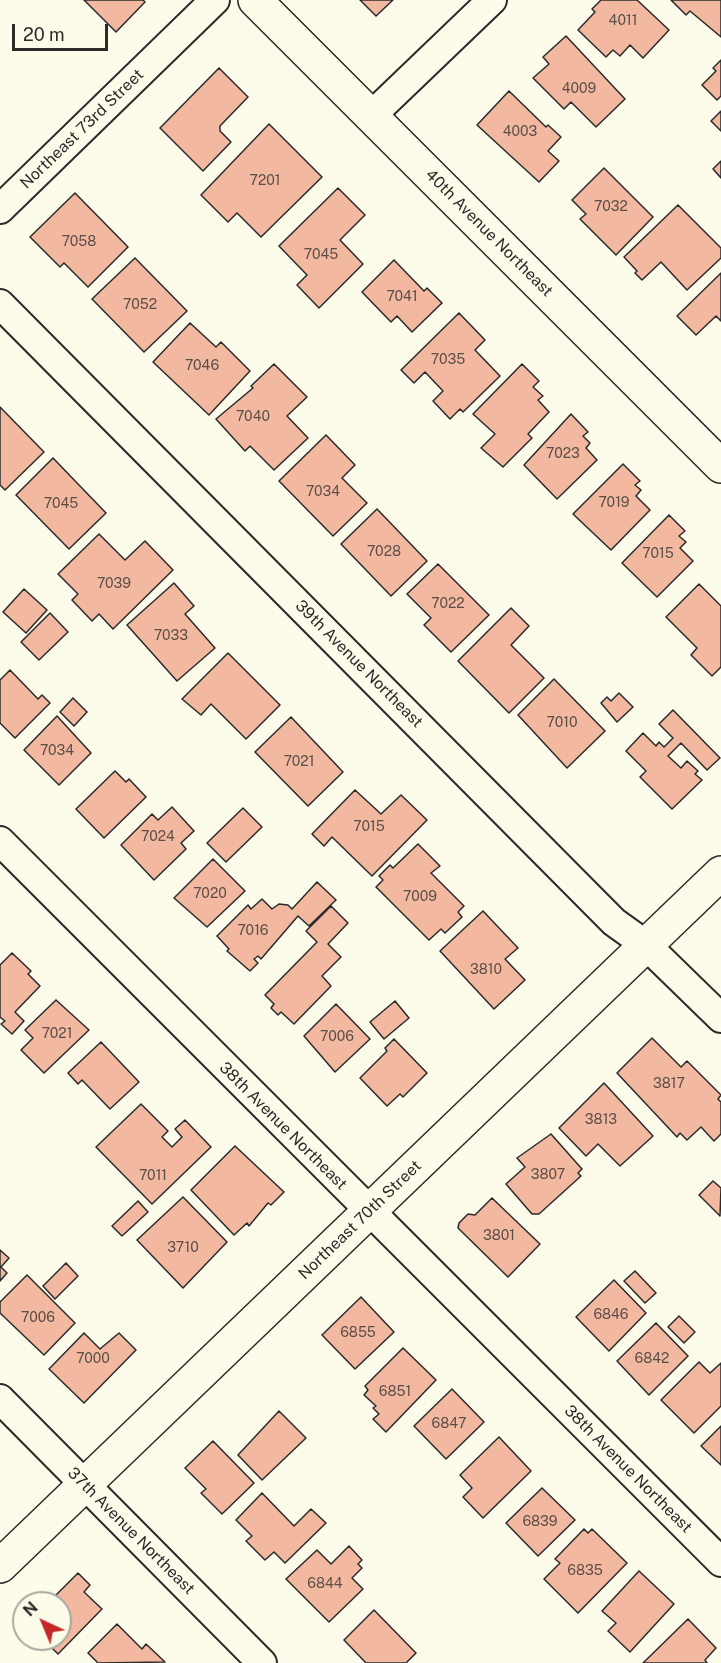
<!DOCTYPE html>
<html>
<head>
<meta charset="utf-8">
<style>
  body { margin:0 }
  #map { position:relative; width:721px; height:1663px; overflow:hidden; background:#fdfbea; font-family:"Public Sans",sans-serif }
  canvas { display:block }
  .north { position:absolute; left:12px; top:1591px; width:60px; height:60px; box-sizing:border-box; background:#fdfbea; border:2px solid #a9a89e; border-radius:50%; rotate:316deg; font-size:16px; font-weight:700; line-height:24px; text-align:center; color:#2b2b2b }
  .north::after { content:''; display:block; margin:auto; width:21px; height:27px; background:#c62828; clip-path:polygon(50% 0,100% 100%,50% 72%,0 100%) }
  .scale { position:absolute; left:12px; top:24px; width:96px; height:27px; box-sizing:border-box; border:3px solid #2b2b2b; border-top:0; padding-left:8px; font-size:18px; line-height:21px; white-space:nowrap; color:#2b2b2b; -webkit-text-stroke:4px #fdfbea; paint-order:stroke }
</style>
</head>
<body>
<div id="map">
<canvas width="721" height="1663"></canvas>
<div class="north">N</div>
<div class="scale">20 m</div>
</div>
<script>
const context = document.querySelector('canvas').getContext('2d');
context.lineJoin = 'round';
function paint(path, color) {
  context.fillStyle = color;
  context.fill(path, 'evenodd');
}
function shape(rows) {
  const path = new Path2D();
  for (const r of rows) {
    path.moveTo(r[0], r[1]);
    for (let i = 2; i < r.length; i += 2) path.lineTo(r[i], r[i + 1]);
  }
  return path;
}
function stroke(path, color, width, dash) {
  context.strokeStyle = color;
  context.lineWidth = width;
  context.lineCap = dash ? 'butt' : 'round';
  context.setLineDash(dash || []);
  context.stroke(path);
}
function write(font, color, halo, rows, align = 'center') {
  context.font = font + ' "Public Sans",sans-serif';
  context.lineWidth = 4.5;
  context.setLineDash([]);
  context.textBaseline = 'middle';
  context.strokeStyle = halo;
  context.fillStyle = color;
  for (const [text, x, y, turn = 0] of rows) {
    context.save();
    context.translate(x, y);
    context.rotate((+turn || 0) * Math.PI / 180);
    context.textAlign = isNaN(turn) ? turn : align;
    if (halo) context.strokeText(text, 0, 0);
    context.fillText(text, 0, 0);
    context.restore();
  }
}
const building = shape([
  [84,0,143,0,145,2,116,32,84,0],
  [360,0,393,0,376,16,360,0],
  [601,0,637,0,669,30,643,58,630,45,620,56,613,50,606,57,578,30,595,12,592,9,601,0],
  [671,0,721,0,721,37,690,11,686,15,671,0],
  [566,36,625,99,596,127,571,102,564,109,533,78,549,64,543,57,566,36],
  [721,60,721,96,717,100,702,85,716,71,713,68,721,60],
  [219,68,248,97,220,126,220,131,231,142,203,171,160,128,219,68],
  [509,91,546,127,548,125,561,137,548,151,559,161,539,182,477,125,509,91],
  [721,111,721,131,711,121,721,111],
  [269,124,322,177,261,237,237,213,228,222,201,195,269,124],
  [721,161,721,178,713,169,721,161],
  [604,168,653,217,616,255,580,219,586,214,572,200,604,168],
  [338,188,365,215,340,240,363,264,319,308,297,285,307,275,279,246,338,188],
  [75,193,128,247,88,287,64,263,60,267,30,237,75,193],
  [678,205,721,248,721,258,687,290,661,262,642,280,635,273,637,271,624,257,678,205],
  [135,258,187,311,144,352,92,299,135,258],
  [394,260,424,291,427,288,442,303,412,332,397,316,391,322,362,292,394,260],
  [721,273,721,321,716,316,696,335,677,316,721,273],
  [459,313,485,340,475,350,500,376,463,412,460,409,450,419,433,401,443,391,425,372,414,383,401,370,459,313],
  [190,323,216,347,221,342,250,371,209,415,153,362,190,323],
  [274,364,307,397,287,416,308,438,274,470,250,446,245,451,216,419,253,388,251,386,274,364],
  [522,364,539,381,533,387,543,396,538,400,549,412,528,434,532,438,503,467,481,448,495,434,473,414,522,364],
  [0,407,44,452,5,490,0,485,0,407],
  [571,414,588,432,583,436,590,443,586,448,597,460,557,499,524,465,571,414],
  [326,435,355,465,342,478,367,503,333,536,279,481,326,435],
  [53,458,106,513,69,549,16,495,53,458],
  [623,464,640,481,635,485,641,490,636,496,650,510,611,550,573,514,623,464],
  [377,509,427,561,391,596,341,544,377,509],
  [669,515,685,531,679,536,686,542,680,548,693,561,657,597,622,563,669,515],
  [99,534,125,560,145,541,173,570,113,629,99,614,92,621,72,600,78,594,58,574,99,534],
  [438,564,489,615,451,652,424,625,431,618,407,594,438,564],
  [174,583,194,606,185,614,215,648,177,681,127,625,174,583],
  [699,584,721,606,721,667,712,676,691,655,697,648,666,617,699,584],
  [24,589,47,610,26,633,3,612,24,589],
  [511,608,529,626,511,645,544,678,509,713,458,661,511,608],
  [50,613,68,632,39,660,21,642,50,613],
  [228,653,280,705,246,739,211,704,201,715,182,699,228,653],
  [10,670,38,699,42,695,50,703,15,738,0,723,0,680,10,670],
  [554,679,605,731,567,768,518,715,554,679],
  [619,693,633,707,617,722,601,703,607,697,611,701,619,693],
  [73,698,87,712,74,726,60,712,73,698],
  [673,710,720,758,707,770,681,743,668,756,681,768,687,761,698,771,695,774,702,780,672,809,640,777,646,771,626,751,643,733,656,746,659,742,664,747,673,738,659,724,673,710],
  [57,716,91,753,59,785,24,750,57,716],
  [291,717,343,772,308,806,255,752,291,717],
  [115,771,126,782,129,779,146,797,104,838,76,809,115,771],
  [355,790,381,814,401,795,427,820,372,876,332,837,324,846,312,834,355,790],
  [172,807,194,831,181,843,186,849,154,880,121,845,152,814,158,820,172,807],
  [243,808,262,827,226,862,207,843,243,808],
  [418,844,440,866,431,873,464,906,458,912,462,917,445,933,441,929,429,940,376,887,383,880,379,876,390,865,393,868,418,844],
  [213,859,245,891,207,927,174,898,213,859],
  [317,882,336,900,309,926,298,916,261,959,258,956,254,959,258,963,250,971,227,951,229,949,217,936,248,905,251,909,262,899,272,909,279,904,288,905,292,909,317,882],
  [331,906,348,923,328,944,341,957,322,976,331,986,294,1024,281,1012,278,1015,271,1008,274,1004,265,995,317,942,306,931,331,906],
  [483,911,518,948,505,959,525,980,494,1009,440,951,483,911],
  [12,953,31,971,28,974,40,986,15,1012,24,1021,12,1034,1,1024,5,1021,0,1017,0,965,12,953],
  [56,1000,89,1030,44,1073,21,1050,33,1038,25,1030,56,1000],
  [395,1001,409,1018,384,1039,370,1022,395,1001],
  [336,1004,370,1039,335,1072,304,1036,336,1004],
  [652,1038,681,1067,687,1061,721,1095,718,1099,721,1102,721,1134,714,1141,701,1127,687,1140,680,1133,677,1137,617,1073,652,1038],
  [394,1039,427,1073,403,1097,400,1094,387,1106,360,1078,387,1051,385,1048,394,1039],
  [101,1042,139,1082,110,1109,82,1080,78,1084,68,1073,101,1042],
  [604,1083,653,1136,620,1166,598,1144,586,1156,559,1128,604,1083],
  [141,1104,168,1131,162,1137,172,1147,182,1137,175,1129,185,1120,211,1147,152,1204,96,1147,141,1104],
  [551,1134,582,1169,578,1173,581,1176,539,1214,532,1214,506,1184,525,1167,517,1158,551,1134],
  [235,1146,284,1192,271,1205,268,1203,249,1226,247,1223,234,1235,191,1190,235,1146],
  [713,1181,721,1188,720,1216,699,1195,713,1181],
  [183,1197,227,1242,183,1288,137,1240,183,1197],
  [492,1198,540,1244,508,1277,458,1228,459,1223,468,1214,475,1215,492,1198],
  [138,1201,148,1212,122,1236,112,1226,138,1201],
  [0,1250,9,1258,1,1267,7,1273,0,1281,0,1250],
  [66,1263,78,1276,55,1299,43,1286,66,1263],
  [635,1271,656,1293,645,1303,624,1281,635,1271],
  [27,1275,75,1323,44,1355,0,1313,0,1302,27,1275],
  [614,1280,646,1313,609,1351,576,1317,614,1280],
  [361,1297,394,1332,355,1369,322,1335,361,1297],
  [679,1316,695,1332,684,1343,668,1327,679,1316],
  [656,1323,688,1356,649,1395,617,1361,656,1323],
  [84,1333,100,1349,119,1333,136,1350,84,1403,49,1369,84,1333],
  [403,1348,436,1380,386,1432,373,1419,379,1414,373,1408,376,1406,364,1395,368,1390,365,1386,403,1348],
  [699,1362,710,1373,721,1363,721,1406,694,1433,661,1400,699,1362],
  [452,1389,484,1422,446,1459,414,1426,452,1389],
  [279,1411,306,1438,262,1480,238,1455,279,1411],
  [721,1426,721,1465,701,1446,721,1426],
  [499,1437,531,1471,483,1518,463,1497,472,1488,460,1475,499,1437],
  [213,1441,254,1483,222,1514,201,1493,206,1489,185,1468,213,1441],
  [542,1488,575,1520,538,1556,506,1523,542,1488],
  [262,1493,294,1526,311,1509,326,1523,285,1563,274,1552,265,1560,246,1541,252,1536,236,1520,262,1493],
  [584,1529,588,1533,592,1529,627,1563,578,1613,544,1579,560,1563,555,1559,584,1529],
  [349,1546,362,1560,358,1564,362,1568,352,1578,363,1589,329,1622,286,1579,317,1550,331,1564,349,1546],
  [639,1571,674,1604,630,1652,608,1631,616,1623,602,1611,639,1571],
  [78,1573,90,1585,84,1592,102,1609,58,1654,46,1642,50,1639,60,1639,60,1603,48,1603,78,1573],
  [374,1610,416,1653,406,1663,366,1663,344,1640,374,1610],
  [688,1619,716,1648,705,1660,707,1663,643,1663,688,1619],
  [117,1624,142,1649,146,1644,165,1662,98,1663,88,1653,117,1624]
]);
paint(building, '#f2b8a0');
stroke(building, '#2b2b2b', 1.5);
const minor = shape([
  [372,115,492,0],
  [0,209,215,0],
  [0,304,614,922,646,945,721,1018],
  [0,841,721,1562],
  [0,1399,262,1663]
]);
const tertiary = shape([
  [255,0,721,466],
  [0,1566,721,873]
]);
stroke(minor, '#2b2b2b', 32);
stroke(tertiary, '#2b2b2b', 36);
stroke(minor, '#fdfbea', 28);
stroke(tertiary, '#fdfbea', 33);
write('14px', '#5d4e48', null, [
  ["4011",623,21],
  ["4009",579,89],
  ["4003",520,132],
  ["7201",265,181],
  ["7032",611,207],
  ["7058",79,242],
  ["7045",321,255],
  ["7041",402,297],
  ["7052",140,305],
  ["7035",448,360],
  ["7046",202,366],
  ["7040",253,417],
  ["7023",563,454],
  ["7034",323,492],
  ["7019",614,503],
  ["7045",61,504],
  ["7028",384,552],
  ["7015",658,554],
  ["7039",114,584],
  ["7022",448,604],
  ["7033",171,636],
  ["7010",562,723],
  ["7034",57,751],
  ["7021",299,762],
  ["7015",369,827],
  ["7024",158,837],
  ["7020",210,894],
  ["7009",420,897],
  ["7016",253,931],
  ["3810",486,970],
  ["7021",57,1034],
  ["7006",337,1037],
  ["3817",669,1084],
  ["3813",601,1120],
  ["3807",548,1175],
  ["7011",153,1176],
  ["3801",499,1236],
  ["3710",183,1248],
  ["6846",611,1315],
  ["7006",38,1318],
  ["6855",358,1333],
  ["7000",93,1359],
  ["6842",652,1359],
  ["6851",395,1392],
  ["6847",449,1424],
  ["6839",540,1522],
  ["6835",585,1571],
  ["6844",325,1584]
]);
write('16px', '#2b2b2b', '#fdfbea', [
  ["Northeast 73rd Street",82,129,-44],
  ["40th Avenue Northeast",489,233,45],
  ["39th Avenue Northeast",359,664,45],
  ["38th Avenue Northeast",283,1126,45],
  ["Northeast 70th Street",360,1220,-44],
  ["38th Avenue Northeast",628,1469,45],
  ["37th Avenue Northeast",131,1531,45]
]);
</script>
</body>
</html>
